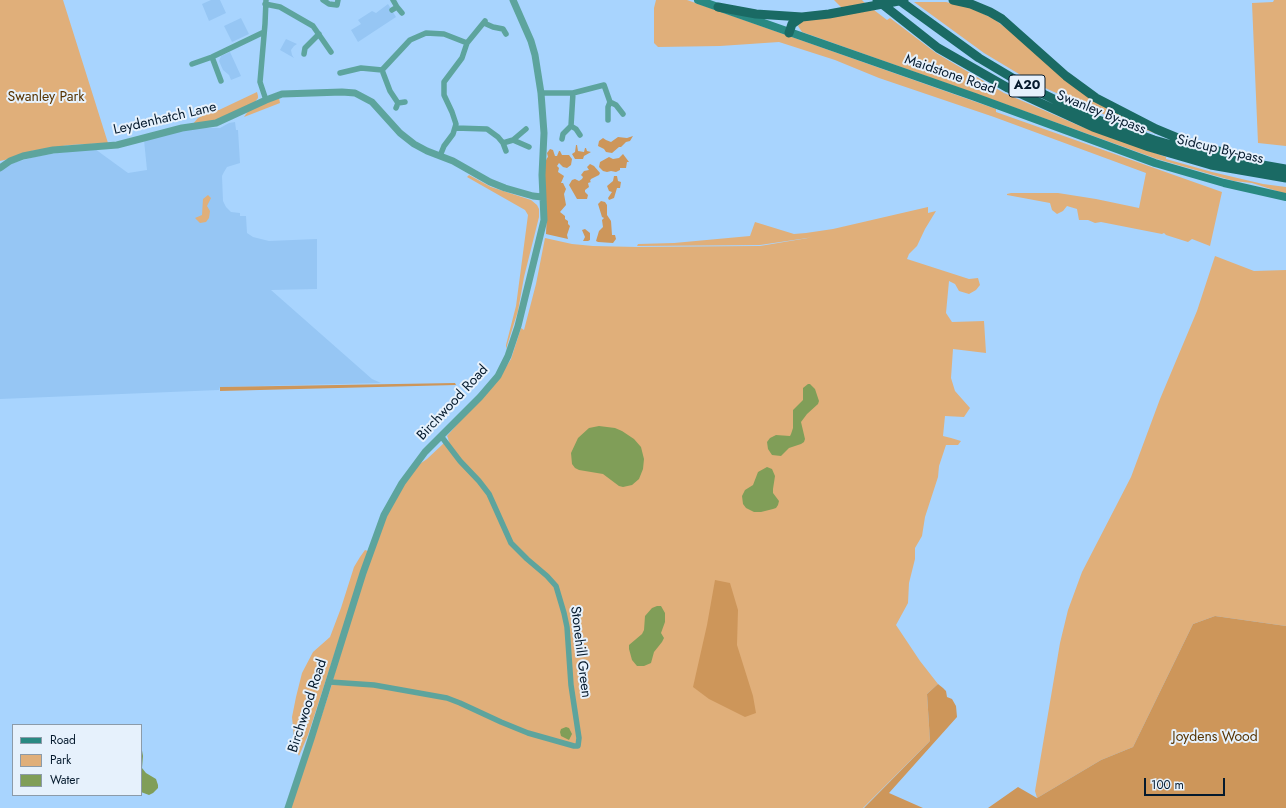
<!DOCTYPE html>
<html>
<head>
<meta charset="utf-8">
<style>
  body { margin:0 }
  #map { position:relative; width:1286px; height:808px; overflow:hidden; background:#a8d4fe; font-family:Jost,sans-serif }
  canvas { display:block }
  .legend { position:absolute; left:12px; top:724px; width:130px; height:72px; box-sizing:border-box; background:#e6f1fc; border:1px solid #8c9ba9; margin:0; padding:5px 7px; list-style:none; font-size:12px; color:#051a2d }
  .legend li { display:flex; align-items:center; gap:8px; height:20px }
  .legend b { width:20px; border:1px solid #8c9ba9 }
  .scale { position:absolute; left:1144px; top:778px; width:81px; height:18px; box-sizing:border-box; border:2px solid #051a2d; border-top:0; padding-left:5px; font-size:12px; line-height:14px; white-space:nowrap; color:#051a2d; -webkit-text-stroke:3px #e6f1fc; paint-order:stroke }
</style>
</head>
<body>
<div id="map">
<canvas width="1286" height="808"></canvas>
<ul class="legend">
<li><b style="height:5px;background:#298982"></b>Road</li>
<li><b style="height:11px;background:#e0af7a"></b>Park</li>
<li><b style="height:11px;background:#809e58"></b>Water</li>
</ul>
<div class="scale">100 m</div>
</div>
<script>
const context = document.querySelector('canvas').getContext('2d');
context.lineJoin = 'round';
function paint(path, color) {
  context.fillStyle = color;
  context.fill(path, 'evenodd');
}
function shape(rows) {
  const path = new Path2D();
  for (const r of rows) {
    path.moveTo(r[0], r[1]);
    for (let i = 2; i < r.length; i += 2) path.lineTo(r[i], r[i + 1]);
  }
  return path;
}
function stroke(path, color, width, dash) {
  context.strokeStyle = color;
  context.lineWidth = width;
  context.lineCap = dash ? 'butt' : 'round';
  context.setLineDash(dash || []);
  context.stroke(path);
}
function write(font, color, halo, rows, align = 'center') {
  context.font = font + ' Jost,sans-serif';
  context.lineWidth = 4;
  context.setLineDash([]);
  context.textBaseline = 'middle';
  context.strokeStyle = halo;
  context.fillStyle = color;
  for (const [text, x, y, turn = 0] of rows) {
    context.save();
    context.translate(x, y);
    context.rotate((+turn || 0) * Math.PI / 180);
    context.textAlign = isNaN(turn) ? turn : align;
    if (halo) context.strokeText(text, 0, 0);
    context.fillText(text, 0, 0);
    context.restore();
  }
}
paint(shape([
  [211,0,220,0,226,13,209,21,202,4],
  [388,4,396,17,358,42,351,30,361,24,358,20,372,11,376,13],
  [241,18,249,34,232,42,224,26],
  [286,39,297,44,294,46,291,50,292,55,294,58,280,50],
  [230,52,241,76,231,80,229,75,223,70,219,61,221,56],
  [235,122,236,130,238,130,240,163,227,167,224,172,222,176,223,201,226,207,231,212,240,213,240,216,246,216,247,233,253,237,269,241,317,239,317,289,271,290,372,379,381,383,220,387,219,390,0,399,0,171,13,163,34,157,57,153,95,149,128,173,147,170,144,140,190,128,220,128,229,123]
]), '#96c6f4');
paint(shape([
  [0,0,63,0,108,143,69,145,31,151,9,159,0,161],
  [656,0,687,0,996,109,996,112,1222,192,1210,246,1192,239,1188,242,1166,235,1164,233,1162,234,1101,222,1095,223,1088,220,1079,220,1077,209,1067,206,1063,211,1057,214,1052,210,1050,203,1007,195,1007,194,1011,193,1058,193,1096,199,1139,208,1146,173,994,117,879,78,835,60,779,42,720,46,658,47,654,43,654,8],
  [834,0,862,0,867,5,843,9],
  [1274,0,1286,0,1286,146,1258,143,1252,3,1273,2],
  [914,2,946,2,971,8,994,19,1015,35,1037,55,1157,134,1112,118,1034,83,984,53],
  [874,10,887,20,890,18,936,53,1004,93,1080,126,1166,157,1166,159,1212,172,1263,184,1286,187,1286,194,1252,183,1234,181,1157,159,977,94,802,32,798,26,802,20],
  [257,92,258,96,258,98,254,103,218,121,191,126,198,118,215,110,219,110],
  [279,98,280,103,244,117,249,110],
  [469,175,491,187,531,200,537,205,539,209,539,217,524,277,518,311,506,349,506,345,516,306,528,215,525,210,467,177],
  [208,195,211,198,207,206,210,211,209,218,206,222,200,223,195,218,202,215,203,199],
  [928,207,928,213,936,211,925,229,917,246,909,254,907,259,969,279,978,278,980,285,976,290,969,294,959,291,955,284,949,281,946,313,952,322,984,321,986,353,953,349,951,378,955,391,970,408,964,417,945,416,943,436,951,438,961,441,958,445,946,445,939,466,938,477,925,517,922,536,915,548,915,559,909,583,908,603,896,625,920,661,938,684,927,694,930,741,863,808,288,808,313,742,332,684,349,616,376,537,411,470,427,459,444,443,450,447,448,438,447,436,502,373,511,359,521,328,524,330,536,284,545,238,572,244,593,246,637,247,760,246,814,237,760,245,637,246,638,244,674,243,750,236,755,222,794,234,806,233,833,229],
  [1215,256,1254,271,1286,270,1286,626,1215,616,1193,624,1133,747,1101,760,1037,798,1035,791,1060,643,1068,610,1082,572,1131,477,1160,399,1197,311],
  [365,550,368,551,308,735,299,756,295,748,292,717,296,697,302,673,313,652,330,637,341,608,354,567,360,557]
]), '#e0af7a');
paint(shape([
  [633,136,630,141,626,142,621,147,619,147,612,153,606,152,604,149,598,146,599,141,603,138,606,140,611,142,618,137,627,138],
  [576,145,577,145,578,151,584,152,585,148,586,148,587,151,591,152,584,156,583,159,575,159,572,154,575,152],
  [550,149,553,150,555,156,557,156,559,151,560,151,562,155,569,155,572,159,571,165,567,168,563,167,559,163,557,166,559,168,558,172,564,176,561,183,563,183,566,189,564,194,566,205,560,212,565,216,565,219,568,221,568,224,570,226,567,235,568,239,546,234,547,212,544,196,544,165,547,158,548,157,547,153],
  [623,154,629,162,627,162,626,168,620,168,620,170,616,172,611,171,607,172,603,171,599,167,600,162,609,157,613,159,619,158],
  [590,164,594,166,600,173,599,175,591,179,590,181,591,182,588,183,589,187,585,190,585,192,588,195,587,199,577,199,569,185,572,180,575,179,579,181,582,179,583,177,581,175,584,171,589,170,587,167],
  [614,176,617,176,618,181,621,182,620,188,617,188,614,198,609,200,608,198,612,192,609,191,607,186,613,181],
  [601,201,605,202,607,205,607,215,611,221,612,235,615,235,616,239,613,243,598,242,596,241,599,231,603,227,602,220,604,218,602,217,598,204],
  [585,229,590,233,590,240,588,241,583,241,585,237,582,230],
  [455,383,456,385,220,391,220,387],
  [715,580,730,583,738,610,737,645,753,696,756,713,745,717,709,699,693,687,707,625],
  [1215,616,1286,626,1286,808,988,808,1018,787,1037,798,1101,760,1133,747,1193,624],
  [938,684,943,688,946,691,947,697,952,699,956,706,957,717,889,793,923,808,864,808,930,741,927,694]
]), '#cd965a');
paint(shape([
  [808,384,810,384,815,389,819,401,818,404,807,414,801,422,805,439,804,442,801,444,789,448,781,456,772,455,768,449,767,442,770,438,776,435,790,436,791,434,793,428,793,410,803,400,803,388],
  [599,426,615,428,622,431,634,439,641,447,644,459,643,469,639,479,632,485,623,487,619,486,603,474,579,470,575,468,572,464,571,453,578,438,589,428],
  [767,467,772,469,775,476,773,489,773,493,779,501,778,505,776,508,773,509,761,512,754,512,746,508,743,504,742,496,745,490,753,485,758,472],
  [657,606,661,606,665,613,665,622,661,633,664,638,662,642,654,652,651,663,644,666,637,666,632,660,629,649,629,645,642,634,644,630,645,616,652,608],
  [566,727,569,728,572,734,569,740,561,736,560,732,561,729],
  [141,745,143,756,142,768,146,773,156,779,158,785,158,788,153,793,149,795,141,792]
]), '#809e58');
stroke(shape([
  [266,0,265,24,260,82,266,100],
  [323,0,329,4,337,5,338,0],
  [265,4,280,7,313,26,331,52],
  [397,7,402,13],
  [392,10,397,7,393,0],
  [484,23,493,27,503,29,506,34],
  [467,43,485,21],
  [304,54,305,48,319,34],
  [212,57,221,81],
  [192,64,212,57,264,32],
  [382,70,390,91,398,103,396,108],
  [340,73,361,68,382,70,410,40,426,33,444,34,467,43,462,58,444,82,444,95,452,112,456,124,453,134,444,146,440,156],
  [541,93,573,93,604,85,610,102,616,105,623,114],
  [573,93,571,126,576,129,580,135],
  [398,103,405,102],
  [608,120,608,107,610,102],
  [455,128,487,129,498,137,503,143,506,151],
  [562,139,563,134,571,126],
  [513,140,526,129],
  [503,143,513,140,529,147],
  [330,682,374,685,447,698,460,703,501,722,528,733,574,746,578,746,579,738,571,685,567,627,564,613,556,586,547,576,527,559,511,543,489,494,479,481,460,461,441,436]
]), '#5da49d', 5.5);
stroke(shape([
  [0,168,10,161,23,156,53,150,117,145,182,128,216,123,266,100,282,94,342,92,355,93,372,102,400,133,414,144,427,151,453,161,490,182,505,188,533,196,542,197],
  [288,808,311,739,363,573,384,515,402,483,425,452,480,397,498,376,508,356,518,326,544,220,542,175,544,133,541,93,535,55,531,41,513,0]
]), '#5da49d', 7);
stroke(shape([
  [698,0,975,97,1155,163,1224,183,1286,197]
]), '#298982', 8);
stroke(shape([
  [877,0,938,48,1008,88,1093,127,1149,147,1211,165,1286,178],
  [899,0,979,58,1021,83,1090,117,1154,140,1211,156,1286,169],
  [953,0,971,4,990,12,1002,19,1066,76,1096,98,1156,129,1192,144,1227,153],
  [718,7,756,14,802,17,829,14,904,0],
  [789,33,792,24,802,17]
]), '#1a6a64', 9);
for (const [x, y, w] of [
  [1027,86,36]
]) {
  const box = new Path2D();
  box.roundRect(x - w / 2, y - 11, w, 22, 3);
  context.fillStyle = '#e6f1fc';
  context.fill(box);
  stroke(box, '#051a2d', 1);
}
write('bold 13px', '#051a2d', null, [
  ["A20",1027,86]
]);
write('14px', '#051a2d', '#e6f1fc', [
  ["Maidstone Road",950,75,19],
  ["Swanley By-pass",1101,113,22],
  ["Leydenhatch Lane",165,119,-13],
  ["Sidcup By-pass",1220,150,13],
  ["Birchwood Road",453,403,-47],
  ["Stonehill Green",580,652,83],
  ["Birchwood Road",308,706,-72]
]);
write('14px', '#573300', '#e6f1fc', [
  ["Swanley Park",46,98],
  ["Joydens Wood",1215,738]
]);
</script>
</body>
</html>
